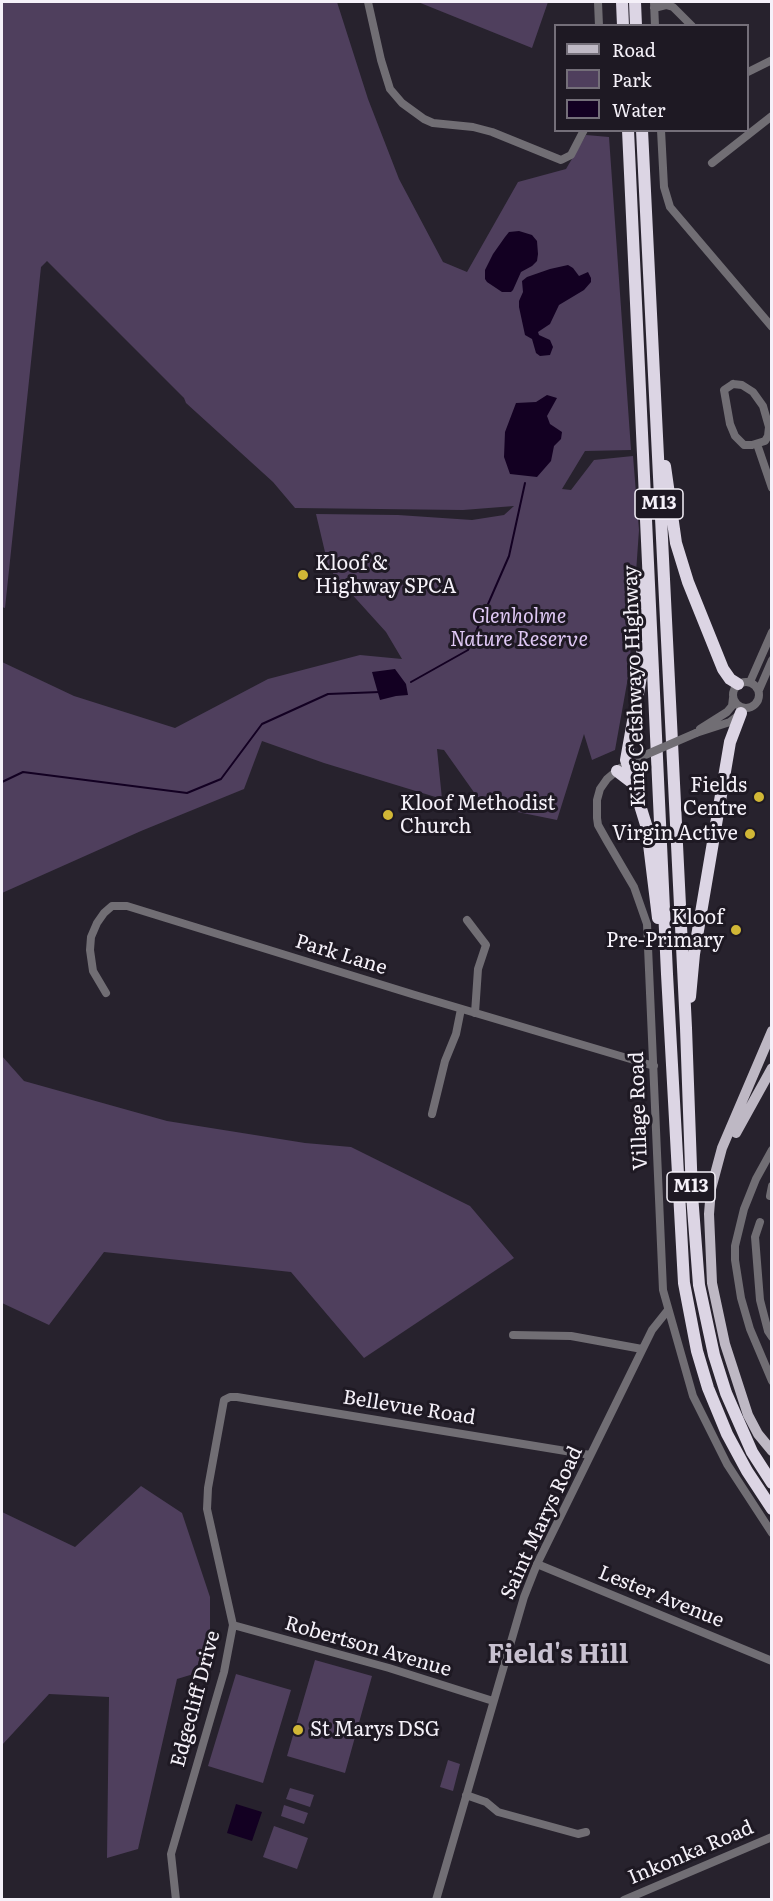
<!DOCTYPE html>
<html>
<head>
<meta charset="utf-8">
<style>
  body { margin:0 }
  #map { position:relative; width:773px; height:1901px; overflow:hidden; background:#27222d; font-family:Literata,serif }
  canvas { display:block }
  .frame { position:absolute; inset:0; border:3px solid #f5f1f9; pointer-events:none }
  .legend { position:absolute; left:554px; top:24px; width:195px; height:108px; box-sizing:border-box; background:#1e1923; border:2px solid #746f79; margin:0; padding:8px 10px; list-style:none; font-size:18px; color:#f5f1f9 }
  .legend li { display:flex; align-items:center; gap:12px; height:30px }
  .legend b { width:30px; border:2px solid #746f79 }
</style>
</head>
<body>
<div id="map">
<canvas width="773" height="1901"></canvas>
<div class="frame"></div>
<ul class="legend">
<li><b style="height:8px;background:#beb8c4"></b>Road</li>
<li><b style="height:16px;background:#4f3f5d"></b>Park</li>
<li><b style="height:16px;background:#130022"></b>Water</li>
</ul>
</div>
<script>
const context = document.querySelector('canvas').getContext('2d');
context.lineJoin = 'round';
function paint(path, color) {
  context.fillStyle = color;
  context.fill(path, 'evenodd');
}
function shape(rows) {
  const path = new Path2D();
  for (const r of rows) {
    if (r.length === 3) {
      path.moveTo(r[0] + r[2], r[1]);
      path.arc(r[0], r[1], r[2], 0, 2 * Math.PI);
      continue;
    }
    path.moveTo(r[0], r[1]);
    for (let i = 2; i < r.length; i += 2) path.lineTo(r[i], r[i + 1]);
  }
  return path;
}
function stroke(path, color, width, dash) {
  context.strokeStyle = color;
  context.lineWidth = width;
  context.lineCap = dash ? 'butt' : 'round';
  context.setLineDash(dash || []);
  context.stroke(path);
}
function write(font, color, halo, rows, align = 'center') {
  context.font = font + ' Literata,serif';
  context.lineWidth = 6;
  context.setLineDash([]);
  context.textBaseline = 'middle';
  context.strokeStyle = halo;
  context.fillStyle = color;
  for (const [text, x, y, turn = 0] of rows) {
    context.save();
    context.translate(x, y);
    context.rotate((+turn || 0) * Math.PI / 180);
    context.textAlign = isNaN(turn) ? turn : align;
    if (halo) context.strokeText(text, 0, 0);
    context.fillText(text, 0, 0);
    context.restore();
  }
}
paint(shape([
  [2,2,337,2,368,99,399,179,443,262,467,272,518,182,566,169,586,135,609,137,631,450,585,451,562,489,571,490,594,460,633,456,639,530,629,672,615,750,592,760,584,734,557,820,483,805,444,750,437,749,442,799,324,763,262,741,244,789,141,831,2,893,2,662,74,696,175,728,268,679,360,655,402,659,386,632,329,569,316,514,398,515,472,520,504,515,514,506,463,510,295,508,273,482,186,403,184,398,47,261,41,267,5,608,2,607],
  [418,2,548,2,532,48],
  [2,1056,24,1081,167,1121,305,1143,351,1147,470,1206,514,1258,364,1358,291,1272,104,1252,49,1325,2,1303],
  [141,1486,182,1513,210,1597,210,1669,177,1679,138,1849,107,1858,109,1697,49,1694,2,1745,2,1512,75,1547],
  [315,1660,372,1676,345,1773,287,1756],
  [236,1674,291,1690,263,1783,208,1766],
  [448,1760,460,1764,453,1791,440,1787],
  [290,1788,314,1795,310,1807,286,1799],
  [284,1805,308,1813,304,1824,281,1816],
  [274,1826,308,1838,297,1869,263,1857]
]), '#4f3f5d');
paint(shape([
  [519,231,532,235,537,241,538,254,537,261,532,266,521,272,513,290,511,292,502,292,487,282,485,279,485,270,493,254,505,237,509,232],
  [568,265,573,268,579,276,588,272,591,278,591,282,584,290,559,305,550,324,538,332,539,335,550,340,553,347,550,355,540,356,536,353,532,339,525,335,519,307,519,301,523,292,522,281,527,277,550,269],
  [547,395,557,398,547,416,550,424,562,432,561,439,554,446,551,461,537,477,510,474,504,457,505,432,516,403,536,402],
  [395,669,406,684,408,695,396,696,380,700,372,672],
  [236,1804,262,1812,252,1841,227,1833]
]), '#130022');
stroke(shape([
  [411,682,468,650,509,556,525,483],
  [2,782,23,772,187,793,221,779,262,724,328,694,380,692]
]), '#130022', 2);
stroke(shape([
  [368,2,381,60,390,89,402,103,424,119,433,123,473,127,492,132,561,160,571,155,584,130],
  [598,2,599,26],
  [654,2,655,26],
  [654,8,666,5,673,7,692,26],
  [748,72,772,60],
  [661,130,664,187,670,207,772,327],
  [712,163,772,116],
  [733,384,742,385,753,392,763,406,769,427,768,436,765,441,752,445,744,445,735,436,730,424,724,390,733,384],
  [757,444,772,488],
  [746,695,13],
  [750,682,772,632],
  [759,690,772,660],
  [700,729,727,712,732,706,733,698],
  [696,733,730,722,739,715],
  [620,768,607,779,600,789,597,800,597,818,598,825,607,841,634,887,647,924,663,1290,693,1396,727,1464,772,1533],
  [467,920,486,945,478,969,475,1013],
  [106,993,93,971,90,950,91,937,97,923,104,913,112,906,127,906,415,995,654,1066],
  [432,1114,445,1061,456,1034,461,1009],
  [772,1150,756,1179,744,1209,735,1246,735,1260,741,1298,750,1329,772,1381],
  [770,1196,772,1186],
  [760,1222,755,1237,760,1300,768,1331,772,1337],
  [513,1335,571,1336,642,1349],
  [537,1564,772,1661],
  [233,1625,389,1668,493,1701],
  [466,1795,486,1802,498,1812,578,1834,586,1832],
  [176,1900,171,1854,224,1672,233,1625,207,1509,208,1488,224,1400,230,1397,237,1397,590,1455],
  [436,1900,524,1597,537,1564,652,1330,668,1310],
  [624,1900,772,1837]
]), '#716e74', 8);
stroke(shape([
  [772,1031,722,1148,711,1189,709,1214,712,1283,725,1344,748,1415,758,1434,772,1451],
  [736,1133,772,1068]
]), '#beb8c4', 10);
stroke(shape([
  [622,2,623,26],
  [635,2,636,26],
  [628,130,667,974,684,1283,697,1351,708,1388,727,1434,747,1471,772,1509],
  [642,130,686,1028,692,1195,699,1285,714,1355,726,1393,752,1452,772,1483],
  [665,466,676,543,688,582,723,669,730,679,738,684],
  [643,583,642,671,626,760,647,828,658,918],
  [617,771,634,784],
  [690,997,694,954,730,742,741,713]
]), '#dcd5e4', 12);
stroke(shape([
  [636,759,696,733]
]), '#716e74', 8);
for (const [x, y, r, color] of [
  [303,575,6,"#d1b736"],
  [759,797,6,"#d1b736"],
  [388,815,6,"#d1b736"],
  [750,834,6,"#d1b736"],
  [736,930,6,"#d1b736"],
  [298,1730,6,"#d1b736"]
]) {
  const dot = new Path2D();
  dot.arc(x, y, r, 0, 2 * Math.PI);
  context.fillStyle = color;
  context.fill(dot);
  stroke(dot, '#1e1923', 2);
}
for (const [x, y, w] of [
  [659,504,48],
  [691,1187,48]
]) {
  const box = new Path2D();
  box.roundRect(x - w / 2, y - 15, w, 30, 4.5);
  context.fillStyle = '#1e1923';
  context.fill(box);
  stroke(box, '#f5f1f9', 1.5);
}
write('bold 18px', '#f5f1f9', null, [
  ["M13",659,504],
  ["M13",691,1187]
]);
write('20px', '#f5f1f9', '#1e1923', [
  ["Kloof &",315,564],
  ["Highway SPCA",315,587],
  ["Fields",747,786,"right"],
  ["Centre",747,809,"right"],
  ["Kloof Methodist",400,804],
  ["Church",400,827],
  ["Virgin Active",738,834,"right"],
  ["Kloof",724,918,"right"],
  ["Pre-Primary",724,941,"right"],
  ["St Marys DSG",310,1730]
], 'left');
write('italic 20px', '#dfc8f5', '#1e1923', [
  ["Glenholme",519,617],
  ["Nature Reserve",519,640]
]);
write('20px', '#f5f1f9', '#1e1923', [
  ["King Cetshwayo Highway",635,686,-92],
  ["Park Lane",341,955,17],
  ["Village Road",639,1111,-92],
  ["Bellevue Road",409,1408,9],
  ["Saint Marys Road",542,1523,-65],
  ["Lester Avenue",661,1597,22],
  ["Robertson Avenue",368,1647,16],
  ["Edgecliff Drive",196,1699,-75],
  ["Inkonka Road",691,1853,-23]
]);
write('bold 26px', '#c8c1d0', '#1e1923', [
  ["Field's Hill",558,1655]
]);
</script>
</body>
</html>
